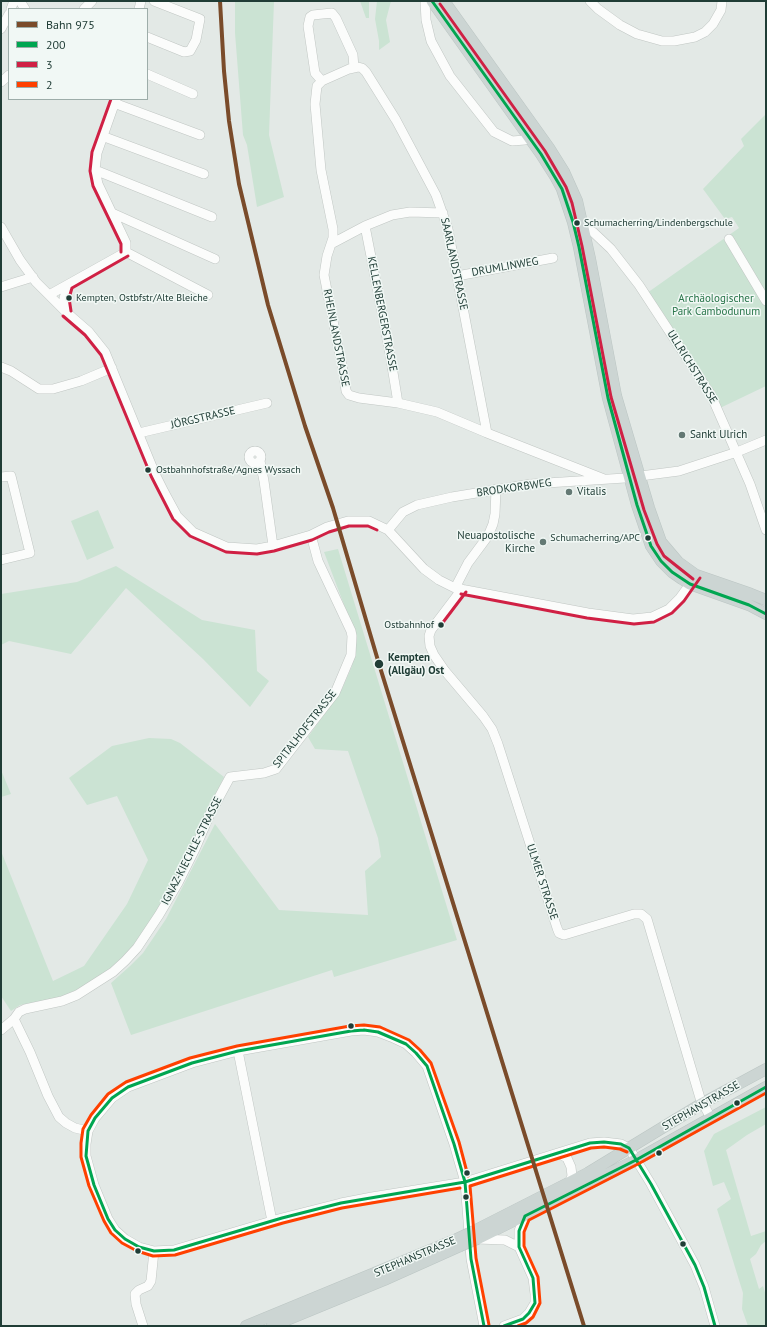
<!DOCTYPE html>
<html>
<head>
<meta charset="utf-8">
<style>
  body { margin:0 }
  #map { position:relative; width:767px; height:1327px; overflow:hidden; background:#e3e9e6; font-family:"PT Sans",sans-serif }
  canvas { display:block }
  .frame { position:absolute; inset:0; border:2px solid #203d36; pointer-events:none }
  .legend { position:absolute; left:8px; top:8px; width:140px; height:92px; box-sizing:border-box; background:#f1f8f5; border:1px solid #9dada9; margin:0; padding:5px 7px; list-style:none; font-size:12px; color:#203d36 }
  .legend li { display:flex; align-items:center; gap:8px; height:20px }
  .legend b { width:20px; border:1px solid #9dada9 }
</style>
</head>
<body>
<div id="map">
<canvas width="767" height="1327"></canvas>
<div class="frame"></div>
<ul class="legend">
<li><b style="height:5px;background:#7a4b2a"></b>Bahn 975</li>
<li><b style="height:5px;background:#00a651"></b>200</li>
<li><b style="height:5px;background:#d02044"></b>3</li>
<li><b style="height:5px;background:#ff4000"></b>2</li>
</ul>
</div>
<script>
const context = document.querySelector('canvas').getContext('2d');
context.lineJoin = 'round';
function paint(path, color) {
  context.fillStyle = color;
  context.fill(path, 'evenodd');
}
function shape(rows) {
  const path = new Path2D();
  for (const r of rows) {
    if (r.length === 3) {
      path.moveTo(r[0] + r[2], r[1]);
      path.arc(r[0], r[1], r[2], 0, 2 * Math.PI);
      continue;
    }
    path.moveTo(r[0], r[1]);
    for (let i = 2; i < r.length; i += 2) path.lineTo(r[i], r[i + 1]);
  }
  return path;
}
function stroke(path, color, width, dash) {
  context.strokeStyle = color;
  context.lineWidth = width;
  context.lineCap = dash ? 'butt' : 'round';
  context.setLineDash(dash || []);
  context.stroke(path);
}
function write(font, color, halo, rows, align = 'center') {
  context.font = font + ' "PT Sans",sans-serif';
  context.lineWidth = 3;
  context.setLineDash([]);
  context.textBaseline = 'middle';
  context.strokeStyle = halo;
  context.fillStyle = color;
  for (const [text, x, y, turn = 0] of rows) {
    context.save();
    context.translate(x, y);
    context.rotate((+turn || 0) * Math.PI / 180);
    context.textAlign = isNaN(turn) ? turn : align;
    if (halo) context.strokeText(text, 0, 0);
    context.fillText(text, 0, 0);
    context.restore();
  }
}
paint(shape([
  [235,1,274,1,269,135,284,197,257,207,247,145,243,135,235,33],
  [360,1,369,1,369,18,366,18],
  [377,1,391,1,386,20,390,42,379,50,379,41,375,19],
  [766,114,766,386,720,408,647,293,739,228,732,217,725,219,703,189,744,146,741,139],
  [98,510,114,548,87,560,71,521],
  [338,549,457,940,334,977,332,970,131,1035,111,983,130,966,143,953,166,919,215,824,279,910,368,915,365,871,381,857,378,838,348,751,315,749,308,737,342,689,352,666,357,639,324,552],
  [116,566,202,620,255,630,257,671,269,681,250,707,203,659,126,588,71,654,9,641,1,645,1,594,77,582],
  [149,738,171,739,180,743,224,777,175,882,134,946,101,977,61,998,20,1005,11,1011,1,996,1,851,53,981,84,966,127,904,148,860,117,796,87,805,69,778,112,746],
  [1,770,11,794,1,797],
  [766,1107,766,1124,747,1135,726,1150,751,1236,766,1231,766,1241,761,1245,756,1254,750,1259,759,1289,763,1286,766,1296,766,1326,748,1326,742,1309,743,1293,717,1209,731,1199,724,1182,713,1186,704,1151,714,1134]
]), '#cbe3d3');
const minor = shape([
  [20,1,25,9],
  [425,1,426,20,431,41,450,76,494,132,512,141,525,140,529,138],
  [590,1,598,9,620,25,637,34,662,41,674,41,695,37,705,32,713,24,721,10,722,1],
  [11,9,14,1],
  [84,9,92,1],
  [139,9,141,1],
  [1,29,9,14],
  [147,37,184,52,190,51,196,40,200,19,154,1],
  [147,74,193,94],
  [322,81,315,73,308,26,310,17,313,15,332,13,336,18,353,55,354,68],
  [1,82,9,75],
  [116,99,97,153,95,170,98,184,126,243,126,252],
  [114,103,200,135],
  [102,136,204,174],
  [95,170,212,217],
  [110,212,215,259],
  [365,226,389,348,398,403],
  [583,226,593,232,611,249,639,285,711,395,750,484,766,530],
  [1,227,20,260,36,282,66,312,89,332,105,352,155,474,164,492,177,516,193,532,227,547,257,549,273,546,311,535,327,527,348,521,369,521,388,530,424,569,439,580,455,588,588,613,633,619,652,617,669,609,680,598,693,580],
  [729,239,766,301],
  [331,244,365,226,392,215,410,212,443,213],
  [126,252,208,295],
  [457,276,553,258],
  [1,287,33,277],
  [49,295,126,252],
  [66,312,64,298,68,285],
  [1,367,11,371,39,389,53,389,81,381,112,368],
  [139,433,267,403],
  [487,433,448,229,436,195,396,120,366,72,362,68,358,67,349,69,322,81,317,86,315,104,321,170,333,229,333,238,327,256,324,275,344,376,346,391,349,395,359,398,398,403,437,412,487,433,604,479],
  [255,457,6],
  [260,461,264,481,273,546],
  [1,477,11,476,30,553,1,560],
  [388,530,403,512,417,505,452,497,531,484,625,478,679,471,737,452,766,440],
  [455,588,468,563,488,536,493,524,495,514,496,489],
  [462,589,431,630,429,636,430,646,434,655,445,671,483,716,492,729,498,744,557,928,559,933,564,935,634,914,641,914,647,919,700,1098,711,1118],
  [14,1019,30,1052,48,1096,59,1117,66,1123,75,1128,88,1131],
  [1,1030,14,1019,19,1012,25,1009,62,1001,77,995,113,972,125,961,137,948,159,915,178,883,195,849,210,814,230,777,264,773,276,769,335,693,351,655,352,636,351,631,318,561,311,535],
  [238,1051,272,1221],
  [558,1153,567,1158,571,1167,572,1176,569,1183],
  [477,1239,505,1240,519,1247],
  [143,1326,136,1304,135,1294,139,1290,148,1286,151,1281,154,1251],
  [484,1326,471,1259,465,1182,454,1144,427,1066,416,1053,406,1044,391,1037,378,1032,364,1030,351,1031,238,1051,192,1063,128,1087,112,1098,95,1118,88,1131,86,1144,86,1156,94,1185,108,1219,115,1230,125,1239,139,1247,154,1251,174,1250,282,1218,341,1203,372,1197,465,1182,590,1143,604,1142,621,1144,629,1148,651,1184,695,1265,704,1287,715,1326],
  [504,1326,523,1319,529,1313,535,1303,535,1294,533,1278,519,1247,519,1231,525,1216]
]);
const major = shape([
  [432,1,541,154,555,176,562,189,573,222,579,247,608,398,637,505,651,546,661,561,672,572,682,579,690,584,749,605,766,614],
  [444,1,549,148,564,172,577,201,590,259,616,396,649,508,661,542,678,562,696,575,751,594,766,600],
  [474,1231,588,1173,703,1103,766,1069],
  [477,1239,636,1160,766,1087],
  [246,1326,457,1239],
  [272,1326,384,1280,460,1246]
]);
stroke(minor, '#c0c6c3', 10);
stroke(major, '#bbc5c3', 12);
stroke(minor, '#fbfcfb', 9);
stroke(major, '#ccd5d3', 11);
const majorBridge = shape([
  [457,1239,474,1231],
  [460,1246,477,1239]
]);
stroke(majorBridge, '#bbc5c3', 12, []);
stroke(majorBridge, '#ccd5d3', 11);
stroke(shape([
  [432,1,541,154,562,189,573,222,579,247,608,398,637,505,651,546,661,561,672,572,690,584,749,605,766,614],
  [364,1030,378,1032,406,1044,416,1053,427,1066,454,1144,465,1182,341,1203,282,1218,174,1250,154,1251,139,1247,125,1239,115,1230,108,1219,94,1185,86,1156,88,1131,95,1118,112,1098,128,1087,192,1063,238,1051,351,1031,364,1030],
  [465,1182,471,1259,484,1326],
  [465,1182,590,1143,604,1142,621,1144,629,1148,651,1184,695,1265,704,1287,715,1326],
  [525,1216,636,1160,766,1087],
  [504,1326,523,1319,529,1313,535,1303,533,1278,519,1247,519,1231,525,1216]
]), '#00a651', 3);
stroke(shape([
  [440,4,545,151,566,187,572,203,582,246,611,397,644,510,657,544,664,556,693,579],
  [111,99,92,152,90,171,93,186,121,244,121,252],
  [71,311,69,298,72,288,128,256],
  [63,316,85,335,101,355,151,476,173,519,190,536,226,552,257,554,274,551,312,540,329,532,349,526,368,526,377,530],
  [461,594,587,618,634,624,654,622,672,613,684,601,700,578],
  [441,625,466,592]
]), '#d02044', 3);
stroke(shape([
  [460,1188,342,1208,283,1223,175,1255,153,1256,137,1251,122,1243,111,1233,104,1221,89,1186,81,1157,81,1143,83,1129,91,1115,108,1094,126,1082,190,1058,237,1046,350,1026,364,1025,380,1027,409,1040,420,1050,431,1063,459,1142,468,1176],
  [489,1325,476,1258,470,1186,591,1148,604,1147,620,1149,627,1152],
  [518,1326,526,1323,533,1317,540,1303,538,1277,524,1246,524,1232,529,1220,638,1164,766,1093]
]), '#ff4000', 3);
stroke(shape([
  [220,1,224,71,229,121,239,184,268,305,305,426,333,508,379,664,584,1326]
]), '#7a4b2a', 4);
for (const [x, y, r, color] of [
  [577,223,3.5,"#203d36"],
  [69,298,3.5,"#203d36"],
  [682,435,4,"#647974"],
  [148,470,3.5,"#203d36"],
  [569,492,4,"#647974"],
  [648,538,3.5,"#203d36"],
  [543,542,4,"#647974"],
  [441,625,3.5,"#203d36"],
  [379,664,5,"#203d36"],
  [351,1026,3.5,"#203d36"],
  [737,1103,3.5,"#203d36"],
  [659,1153,3.5,"#203d36"],
  [467,1173,3.5,"#203d36"],
  [466,1197,3.5,"#203d36"],
  [683,1244,3.5,"#203d36"],
  [138,1251,3.5,"#203d36"]
]) {
  const dot = new Path2D();
  dot.arc(x, y, r, 0, 2 * Math.PI);
  context.fillStyle = color;
  context.fill(dot);
  stroke(dot, '#f1f8f5', 1.5);
}
write('10px', '#203d36', '#f1f8f5', [
  ["Schumacherring/Lindenbergschule",584,223],
  ["Kempten, Ostbfstr/Alte Bleiche",76,298],
  ["Ostbahnhofstraße/Agnes Wyssach",156,470],
  ["Schumacherring/APC",640,538,"right"],
  ["Ostbahnhof",434,625,"right"]
], 'left');
write('11px', '#203d36', '#f1f8f5', [
  ["SAARLANDSTRASSE",454,264,78],
  ["DRUMLINWEG",505,267,-10],
  ["KELLENBERGERSTRASSE",382,314,79],
  ["RHEINLANDSTRASSE",336,338,79],
  ["ULLRICHSTRASSE",692,367,58],
  ["JÖRGSTRASSE",203,418,-13],
  ["BRODKORBWEG",514,488,-8],
  ["SPITALHOFSTRASSE",305,729,-52],
  ["IGNAZ-KIECHLE-STRASSE",192,851,-63],
  ["ULMER STRASSE",542,882,72],
  ["STEPHANSTRASSE",701,1106,-30],
  ["STEPHANSTRASSE",415,1257,-23]
]);
write('11px', '#287549', '#f1f8f5', [
  ["Archäologischer",716,299],
  ["Park Cambodunum",716,312]
]);
write('11px', '#203d36', '#f1f8f5', [
  ["Sankt Ulrich",690,435],
  ["Vitalis",577,492],
  ["Neuapostolische",535,536,"right"],
  ["Kirche",535,549,"right"]
], 'left');
write('bold 11px', '#203d36', '#f1f8f5', [
  ["Kempten",388,658],
  ["(Allgäu) Ost",388,671]
], 'left');
</script>
</body>
</html>
